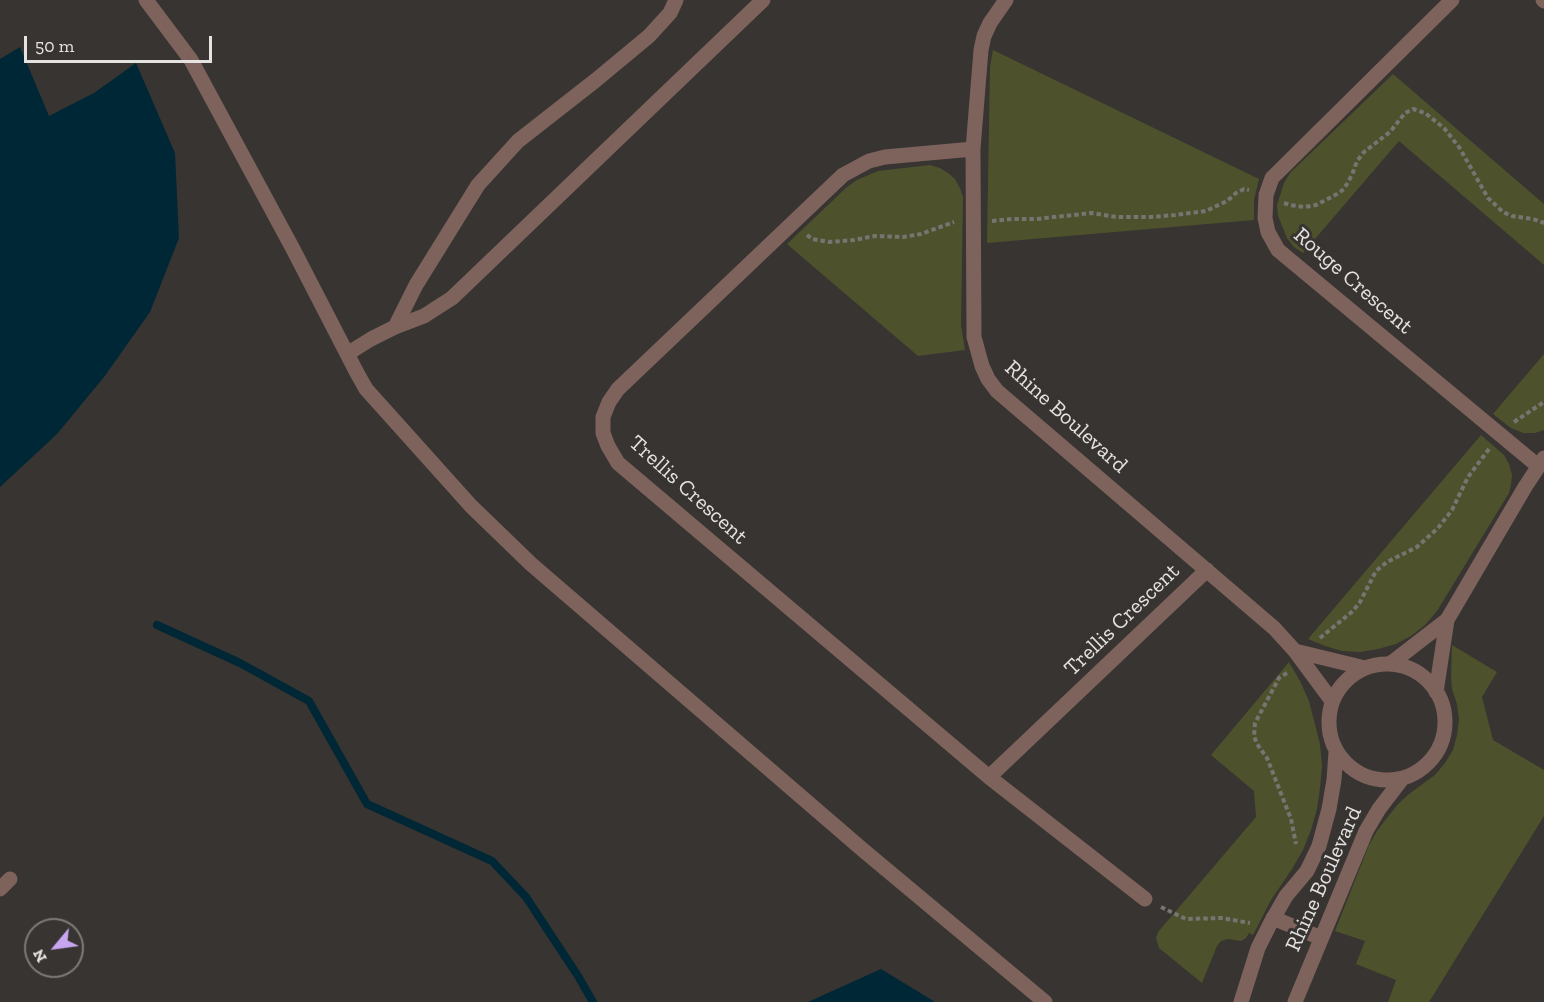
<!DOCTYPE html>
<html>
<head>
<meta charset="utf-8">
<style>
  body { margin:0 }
  #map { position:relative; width:1544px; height:1002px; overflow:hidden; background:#373431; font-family:"Zilla Slab",serif }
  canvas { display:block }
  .north { position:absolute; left:24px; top:918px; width:60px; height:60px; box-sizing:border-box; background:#373431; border:2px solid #7d7a77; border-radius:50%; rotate:241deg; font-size:16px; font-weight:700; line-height:24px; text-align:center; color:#e5e3e1 }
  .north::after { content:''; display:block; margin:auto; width:21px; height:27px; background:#c7a6ef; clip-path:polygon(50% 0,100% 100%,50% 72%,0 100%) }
  .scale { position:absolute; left:24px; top:36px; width:188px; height:27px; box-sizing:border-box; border:3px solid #e5e3e1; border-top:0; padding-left:8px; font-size:18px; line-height:21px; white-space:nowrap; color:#e5e3e1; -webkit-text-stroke:4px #373431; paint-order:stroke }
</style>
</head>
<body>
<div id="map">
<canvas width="1544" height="1002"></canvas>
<div class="north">N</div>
<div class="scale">50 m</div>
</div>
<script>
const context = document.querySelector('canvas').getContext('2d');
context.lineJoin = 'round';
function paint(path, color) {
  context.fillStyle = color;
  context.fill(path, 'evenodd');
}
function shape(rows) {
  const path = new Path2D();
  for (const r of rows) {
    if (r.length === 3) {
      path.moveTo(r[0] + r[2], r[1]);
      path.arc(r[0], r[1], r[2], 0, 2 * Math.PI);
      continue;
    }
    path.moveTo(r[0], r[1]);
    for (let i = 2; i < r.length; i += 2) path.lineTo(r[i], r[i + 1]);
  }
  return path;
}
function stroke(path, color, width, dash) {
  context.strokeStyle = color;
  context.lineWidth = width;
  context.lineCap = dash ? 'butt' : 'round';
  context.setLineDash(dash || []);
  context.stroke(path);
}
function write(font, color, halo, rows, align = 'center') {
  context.font = font + ' "Zilla Slab",serif';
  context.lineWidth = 6;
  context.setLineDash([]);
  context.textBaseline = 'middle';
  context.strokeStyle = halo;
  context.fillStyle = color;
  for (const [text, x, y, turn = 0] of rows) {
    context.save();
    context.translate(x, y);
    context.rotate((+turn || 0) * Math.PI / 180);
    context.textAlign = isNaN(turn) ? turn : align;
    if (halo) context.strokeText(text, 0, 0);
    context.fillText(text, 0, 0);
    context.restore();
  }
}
paint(shape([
  [993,50,1259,179,1254,200,1254,220,987,243,990,67],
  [1393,74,1544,204,1544,265,1399,141,1303,253,1294,247,1287,238,1278,216,1277,205,1284,183,1290,173],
  [930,165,940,168,948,173,955,179,960,188,963,197,961,325,965,350,918,356,787,244,847,187,857,180,878,171],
  [1544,354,1544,430,1535,433,1523,433,1511,428,1493,414],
  [1481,435,1504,455,1509,464,1512,475,1511,484,1509,493,1437,611,1425,625,1411,636,1396,644,1378,649,1360,652,1342,651,1325,646,1308,639],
  [1452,645,1497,672,1482,697,1493,740,1544,770,1544,816,1429,1002,1388,1002,1396,980,1356,964,1365,941,1335,931,1369,845,1377,831,1397,805,1409,794,1435,775,1445,763,1453,750,1457,735,1459,719,1457,704,1452,689,1451,678],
  [1289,662,1300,681,1309,701,1320,744,1322,766,1320,788,1317,809,1311,830,1303,850,1292,869,1271,900,1253,935,1249,933,1246,938,1241,941,1228,939,1221,941,1217,946,1202,983,1159,948,1156,938,1158,932,1256,817,1254,791,1211,755]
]), '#4e522c');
paint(shape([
  [20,47,49,116,94,93,136,63,175,153,179,238,150,312,104,377,57,434,0,487,0,59],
  [881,969,935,1002,808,1002]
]), '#002735');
stroke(shape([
  [157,625,240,663,309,701,367,804,492,861,526,897,578,976,593,1002]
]), '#002735', 8);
stroke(shape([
  [1284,203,1290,205,1304,207,1316,205,1337,194,1344,189,1352,175,1357,161,1364,152,1390,132,1405,113,1413,109,1425,113,1444,128,1459,147,1488,198,1503,212,1512,216,1533,219,1544,223],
  [992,221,1012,219,1036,219,1092,213,1116,217,1150,217,1175,215,1206,211,1227,201,1236,193,1244,189,1249,190],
  [807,235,812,239,829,242,854,240,875,236,903,237,921,234,954,222],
  [1514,422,1544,402],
  [1320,638,1353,611,1360,602,1376,571,1387,562,1417,547,1438,528,1452,510,1468,477,1489,449],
  [1287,673,1279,678,1255,723,1254,736,1257,744,1267,758,1291,819,1296,844],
  [1161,907,1186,919,1221,918,1250,923]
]), '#777472', 4, [4.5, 3]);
stroke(shape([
  [146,0,191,60,293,249,357,373,366,389,471,506,531,564,863,850,1045,1002],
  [1006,0,990,23,984,36,981,50,973,149,974,337,982,366,988,379,997,391,1274,628,1295,651,1332,701],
  [1452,0,1272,178,1266,195,1265,218,1268,232,1278,250,1538,466],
  [1543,0,1544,1],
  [973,149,885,157,869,161,843,175,618,389,609,402,603,417,603,433,608,446,618,463,989,777,1145,899],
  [395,327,416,285,478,185,518,141,596,80,649,36,670,13,676,0],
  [347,354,371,339,395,327,424,316,452,298,763,0],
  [1295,651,1365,668],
  [1387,722,58],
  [1390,664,1447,620,1525,487,1544,458],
  [1436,692,1447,620],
  [989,777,1207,570],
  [0,889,10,879],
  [1273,918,1321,938],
  [1241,1002,1258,948,1270,924,1286,896,1307,871,1319,846,1329,809,1334,780,1336,752],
  [1295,1002,1366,831,1379,809,1402,779]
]), '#7e625c', 15);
write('22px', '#e5e3e1', '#373431', [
  ["Rouge Crescent",1353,281,41],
  ["Rhine Boulevard",1066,417,42],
  ["Trellis Crescent",688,490,42],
  ["Trellis Crescent",1122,620,-44],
  ["Rhine Boulevard",1324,879,-66]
]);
</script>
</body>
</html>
